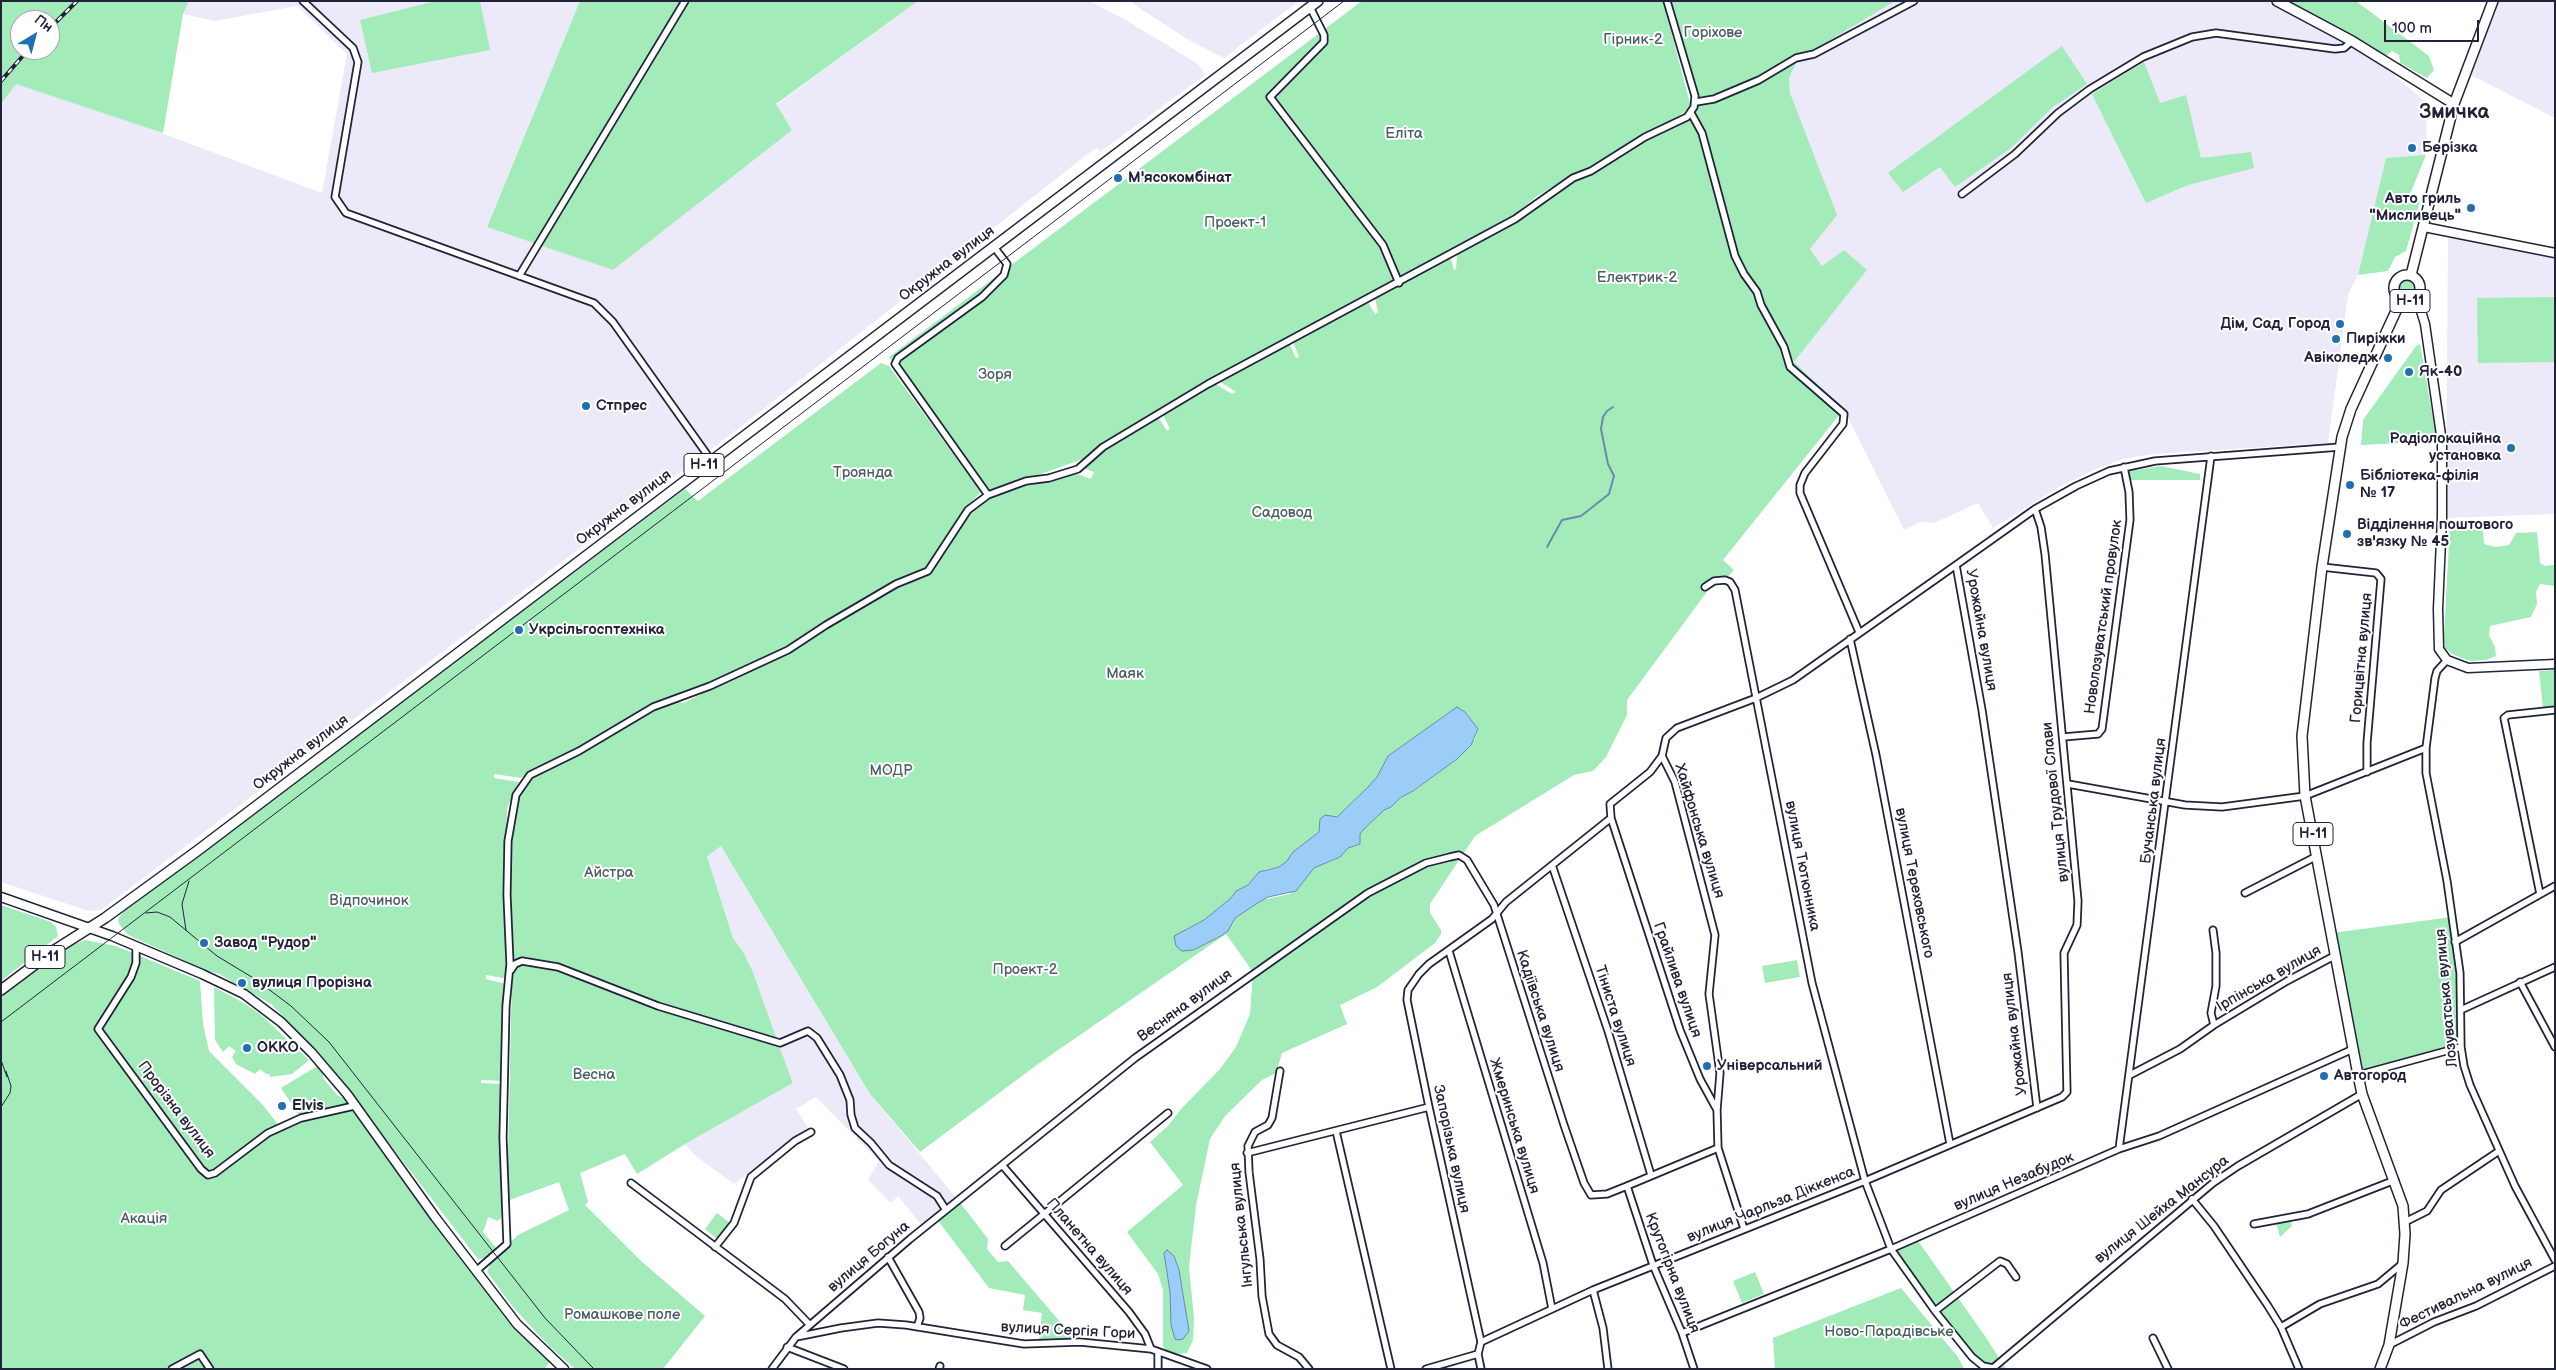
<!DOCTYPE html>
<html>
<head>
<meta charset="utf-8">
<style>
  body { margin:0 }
  #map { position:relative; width:2556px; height:1370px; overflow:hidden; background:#fff; font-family:"Balsamiq Sans",sans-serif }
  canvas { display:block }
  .frame { position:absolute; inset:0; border:2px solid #22223b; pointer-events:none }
  .north { position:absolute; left:10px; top:10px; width:50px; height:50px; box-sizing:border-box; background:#fff; border:1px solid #a7a7b1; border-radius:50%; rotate:37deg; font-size:14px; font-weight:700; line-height:20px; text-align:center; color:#22223b }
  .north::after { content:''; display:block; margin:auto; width:18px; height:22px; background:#1f6fb2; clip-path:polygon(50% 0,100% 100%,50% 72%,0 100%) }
  .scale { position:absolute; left:2384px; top:20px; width:95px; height:22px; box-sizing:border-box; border:2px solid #22223b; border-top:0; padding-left:6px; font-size:15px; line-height:18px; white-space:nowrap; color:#22223b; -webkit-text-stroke:4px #fff; paint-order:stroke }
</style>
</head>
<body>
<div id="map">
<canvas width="2556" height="1370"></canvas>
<div class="frame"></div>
<div class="north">Пн</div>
<div class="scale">100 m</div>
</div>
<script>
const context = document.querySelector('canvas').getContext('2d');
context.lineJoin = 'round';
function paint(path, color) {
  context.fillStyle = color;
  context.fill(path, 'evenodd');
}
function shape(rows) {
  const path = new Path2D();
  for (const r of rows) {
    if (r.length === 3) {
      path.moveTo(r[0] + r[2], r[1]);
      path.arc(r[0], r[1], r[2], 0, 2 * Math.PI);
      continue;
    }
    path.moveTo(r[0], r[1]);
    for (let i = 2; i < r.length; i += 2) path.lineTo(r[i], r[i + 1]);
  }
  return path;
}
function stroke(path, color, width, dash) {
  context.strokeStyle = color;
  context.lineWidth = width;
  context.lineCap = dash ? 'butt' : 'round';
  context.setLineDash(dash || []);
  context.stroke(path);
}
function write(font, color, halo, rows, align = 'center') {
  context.font = font + ' "Balsamiq Sans",sans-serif';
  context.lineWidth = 4;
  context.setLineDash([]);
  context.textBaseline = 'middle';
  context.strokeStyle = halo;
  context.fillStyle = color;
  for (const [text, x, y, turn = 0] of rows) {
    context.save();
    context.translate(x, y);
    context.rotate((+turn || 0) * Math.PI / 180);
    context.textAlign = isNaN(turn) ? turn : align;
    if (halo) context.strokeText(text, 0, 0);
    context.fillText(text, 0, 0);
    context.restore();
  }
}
paint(shape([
  [189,1,580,1,487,226,792,130,776,105,918,1,1089,1,1124,19,1198,64,1205,75,1100,152,1097,148,1089,153,743,425,101,910,89,911,1,882,1,104,15,83,140,125,322,193,347,54,297,6,215,21,183,14],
  [1134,1,1299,1,1224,58,1187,39,1132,3],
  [1895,1,2266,1,2372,57,2427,103,2426,155,2386,159,2358,275,2348,295,2328,443,2154,454,2123,459,2093,470,2058,488,1993,528,1978,503,1934,523,1920,522,1904,530,1844,409,1794,362,1867,270,1822,266,1810,249,1789,78,1798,59],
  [2499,1,2555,1,2555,118,2471,75],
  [2448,236,2555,257,2555,514,2446,518],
  [721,846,870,1094,958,1200,924,1228,898,1196,891,1203,868,1180,879,1161,816,1097,796,1109,808,1128,734,1184,696,1156,685,1144,793,1083,743,952,733,938,707,855]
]), '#ece9f8');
paint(shape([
  [1,1,189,1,183,14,163,133,16,84,1,104],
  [20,20,50,20,50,50,20,50],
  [436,1,480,1,490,50,372,73,360,20],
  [580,1,918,1,776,104,792,130,613,270,487,227],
  [1362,1,1663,1,1691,107,1672,121,1643,134,1589,169,1569,177,1537,196,1513,216,1212,379,1101,445,1083,459,993,491,987,488,889,357],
  [1670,1,1895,1,1807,54,1759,77,1714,96,1698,96],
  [2288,1,2356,1,2429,56,2434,70,2427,78,2400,63,2399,55,2392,51,2386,56],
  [2062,46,2087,84,2053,107,2011,148,1955,187,1940,167,1903,192,1888,173],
  [1798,59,1789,78,1790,93,1837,215,1810,249,1822,266,1844,250,1867,270,1794,362,1844,409,1723,560,1734,570,1726,579,1709,589,1627,700,1627,715,1606,757,1593,771,1574,775,1475,836,1430,904,1430,913,1441,930,1441,934,1435,943,1377,987,1340,1005,1347,1024,1282,1053,1276,1073,1262,1080,1225,1116,1210,1139,1196,1205,1189,1267,1194,1318,1193,1340,1187,1353,1178,1354,1166,1351,1163,1346,1163,1290,1158,1274,1127,1232,1183,1185,1150,1142,1168,1126,1181,1109,1220,1069,1236,1047,1250,1014,1253,972,1226,934,1038,1064,920,1152,870,1094,721,846,707,856,733,938,743,952,752,970,777,1040,630,993,559,964,520,958,512,961,509,844,514,806,526,780,654,709,675,701,683,703,790,652,828,626,897,586,930,573,970,511,991,496,1031,483,1075,473,1091,479,1094,472,1083,468,1105,448,1158,417,1167,431,1170,429,1162,413,1214,383,1232,394,1236,392,1219,381,1289,343,1296,358,1299,357,1293,342,1368,302,1375,314,1378,312,1375,298,1447,258,1451,259,1454,270,1456,269,1457,254,1523,216,1556,192,1592,173,1645,140,1691,118,1700,133,1733,258,1754,293,1759,310,1782,351,1788,368,1794,362,1763,305,1760,290,1746,273,1738,256,1705,133,1694,113,1699,104,1714,101,1765,80],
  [1458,707,1465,712,1478,729,1475,739,1457,759,1413,791,1400,798,1391,807,1384,810,1363,830,1360,834,1360,844,1348,848,1334,860,1314,868,1290,894,1261,900,1235,918,1228,931,1221,936,1193,950,1186,929,1204,920,1231,898,1236,891,1248,885,1266,869,1279,867,1287,861,1293,852,1319,832,1320,820,1337,817,1368,787,1377,777,1388,756],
  [2144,62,2160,103,2186,95,2201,158,2251,152,2254,168,2188,185,2146,203,2092,94],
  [2426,155,2408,199,2420,201,2406,251,2395,257,2388,271,2358,275,2386,158],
  [2407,288,9],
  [2555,297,2555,362,2478,363,2477,298],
  [2420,344,2437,441,2361,445,2363,420,2416,346],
  [881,363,889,366,981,492,965,508,927,567,825,622,786,647,685,694,652,704,579,749,541,766,521,778,494,774,494,778,519,782,507,808,505,894,506,976,503,978,486,975,486,979,506,984,503,1081,481,1080,481,1083,500,1084,502,1086,501,1218,498,1221,488,1217,483,1232,497,1249,486,1258,478,1259,318,1051,271,1004,219,974,205,970,128,935,119,924,118,919,123,912,685,489,698,501],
  [2161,466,2200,474,2200,480,2130,480,2130,471],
  [2450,523,2476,523,2483,532,2484,544,2495,547,2509,545,2516,533,2537,532,2540,563,2545,566,2555,565,2555,586,2540,584,2536,592,2537,604,2531,617,2490,626,2489,635,2495,647,2496,656,2486,660,2471,661,2462,658,2452,654,2445,648,2444,637],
  [2555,670,2555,707,2543,708,2539,671],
  [1,905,51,922,56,927,58,936,1,981],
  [2452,917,2461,1047,2358,1075,2332,933],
  [85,940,116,946,200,981,203,1024,209,1051,262,1104,280,1127,301,1118,281,1088,319,1065,323,1071,323,1078,338,1096,350,1099,517,1324,552,1359,544,1369,1,1369,1,995,65,948],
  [1797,960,1800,977,1765,983,1762,966],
  [522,963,558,970,627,997,779,1046,793,1083,685,1144,637,1174,625,1154,580,1173,588,1202,585,1205,641,1261,705,1316,663,1369,575,1369,550,1347,513,1307,487,1272,491,1262,518,1235,569,1210,559,1182,507,1201,512,973,517,965],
  [214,987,242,1002,260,1014,309,1060,292,1074,270,1077,270,1074,266,1074,260,1069,255,1074,236,1064,232,1057,236,1051,229,1046,223,1052,215,1040],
  [958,1200,988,1239,987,1249,998,1262,1008,1261,1073,1337,1068,1340,1039,1340,1042,1313,1023,1310,1025,1295,989,1288,936,1218],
  [717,1213,730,1223,717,1239,705,1229],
  [2290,1220,2292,1226,2280,1237,2276,1222],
  [1916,1238,1987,1339,2006,1369,1980,1369,1982,1366,1972,1357,1891,1249],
  [1755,1272,1764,1294,1742,1303,1733,1281],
  [1901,1288,1958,1357,1964,1369,1775,1369,1773,1338]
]), '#a3ecba');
const water = shape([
  [1457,707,1465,712,1478,729,1471,745,1457,759,1413,791,1400,798,1391,807,1384,810,1363,830,1360,834,1360,844,1348,848,1340,857,1314,868,1296,891,1268,897,1256,904,1235,918,1228,931,1221,936,1193,950,1182,951,1176,946,1174,936,1204,920,1231,898,1236,891,1248,885,1259,872,1279,867,1287,861,1293,852,1319,832,1320,819,1325,815,1337,817,1368,787,1377,777,1388,756,1457,707],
  [1167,1250,1174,1256,1179,1270,1189,1331,1183,1339,1178,1340,1175,1339,1171,1325,1170,1292,1164,1253,1167,1250]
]);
paint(water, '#9ccdf9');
stroke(water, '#6b89ad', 1);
stroke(shape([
  [1547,547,1562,520,1581,516,1609,494,1614,476,1608,464,1601,429,1603,417,1607,411,1613,407]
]), '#6b89ad', 2);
const street = shape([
  [303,1,353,48,358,62,335,197,346,213,594,303,613,322,711,460],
  [1310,7,1324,35,1324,42,1270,97,1383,245,1399,283],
  [1696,102,1714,99,1759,80,1796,58,1814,54,1914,1],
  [1691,113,1702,133,1735,256,1744,274,1757,292,1761,305,1784,347,1790,367,1844,414,1843,424,1805,473,1800,485,1800,493,1859,632],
  [1962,194,2015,154,2058,113,2090,89,2143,57,2192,37,2216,33,2335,49,2344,48,2352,41],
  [519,276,685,1],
  [988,495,895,364,898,358,982,297,1004,275,1007,264,994,247],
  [2322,567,2376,573,2381,579,2367,743,2367,772],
  [1705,587,1714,581,1725,580,1730,582,1735,590,1812,983,1865,1181,1891,1249,1935,1311,1972,1357,1983,1366,1993,1368],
  [1850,639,1876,755,1950,1144],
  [2447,660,2437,671,2435,678,2426,748,2426,773,2447,881,2460,973,2461,1047,2464,1066,2470,1085,2515,1186,2555,1260],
  [2063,737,2098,734,2102,729,2130,520,2129,492,2124,467],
  [1662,756,1650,772,1610,804,1611,818,1680,1030,1700,1079,1717,1110,1718,1148,1744,1229],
  [2068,784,2185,805,2222,807,2305,796,2426,748],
  [1552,865,1608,1031,1651,1175],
  [2245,893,2317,856],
  [2540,894,2504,718,2508,715,2555,710],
  [2213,930,2216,953,2216,986,2211,1013,2214,1025],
  [2455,942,2555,886],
  [136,946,136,963,131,977,98,1029,201,1169,208,1175,215,1173,268,1133,301,1118,354,1106],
  [1449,951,1543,1263,1552,1309],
  [511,970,515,964,522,961,558,967,658,1006,780,1043,808,1031,817,1038,840,1075,850,1100,851,1115,855,1128,871,1143,889,1165,937,1196,946,1210],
  [2520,982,2555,1047],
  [2463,1009,2555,967],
  [1280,1071,1272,1118,1268,1125,1255,1132,1248,1146,1249,1172,1260,1259,1262,1296,1269,1334,1277,1345,1299,1357,1309,1369],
  [2130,1075,2180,1049,2214,1025,2287,981,2336,955],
  [2358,1075,2461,1047],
  [2037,1108,2018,952,1982,710,1956,565,2035,509,2076,486,2109,471,2155,461,2340,447],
  [1717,1110,1720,1073,1709,994,1715,935,1675,782,1662,756,1666,738,1677,728,1756,698,1793,680,1956,565],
  [1336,1131,1391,1369],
  [2119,1149,2211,456],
  [1247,1153,1429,1107],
  [1002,1165,1129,1312,1145,1334,1151,1349],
  [631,1183,785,1299,809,1324],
  [1627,1186,1653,1265,1682,1333,1694,1369],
  [2192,1199,2214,1226,2268,1306,2281,1327,2299,1369],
  [2405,1222,2427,1211,2441,1190,2499,1151],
  [2254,1224,2308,1214,2395,1180],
  [1005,1246,1168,1113],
  [715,1247,734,1223,751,1177,795,1141,811,1132],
  [888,1257,919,1312,920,1318,917,1327],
  [476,1271,507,1244,503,1138,506,1006,510,964,507,895,508,841,516,795,530,775,579,751,653,707,710,686,788,650,826,625,896,584,928,571,968,510,988,495,1026,481,1049,478,1078,469,1103,447,1208,384,1515,219,1573,178,1591,171,1645,137,1687,117,1694,107,1695,96,1667,1],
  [1593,1290,1603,1328,1608,1369],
  [1935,1311,2000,1261,2007,1264,2016,1277],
  [2281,1327,2320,1304,2378,1284,2402,1264],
  [1682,1333,1891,1249,2119,1149,2159,1136,2353,1049],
  [796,1337,910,1239,1135,1058,1368,893,1426,863,1450,857,1459,855,1467,860,1494,905,1564,1125,1584,1183,1591,1195,1607,1194,1627,1186,1718,1148],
  [2153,1338,2168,1369],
  [1481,1342,1593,1290,1865,1181,2062,1097,2067,1092,2064,953,2077,925,2078,901,2045,554,2041,527,2035,509],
  [2389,1345,2434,1322,2476,1306,2555,1266],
  [787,1347,844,1369],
  [1993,1368,2213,1183,2238,1166,2362,1094],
  [172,1369,200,1354,210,1369],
  [772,1369,796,1337,841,1328,878,1323,906,1325,1024,1344,1080,1342,1151,1349,1207,1369],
  [939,1369,940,1366],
  [1158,1369,1158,1352],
  [1426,1369,1478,1354],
  [1481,1369,1478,1354,1481,1342,1429,1107,1407,1000,1408,990,1419,974,1429,964,1492,919,1506,902,1611,818]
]);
const secondary = shape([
  [2424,227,2555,253],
  [2417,298,2425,324,2442,442,2442,517,2438,609,2439,649,2447,660,2468,668,2555,664],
  [1,897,112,936,202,974,244,994,281,1022,312,1053,347,1094,435,1217,517,1324,564,1369]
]);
const primary = shape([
  [2277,1,2352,41,2454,104],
  [2407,288,13],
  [2411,275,2454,104,2493,1],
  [1,990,53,951,105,918,197,851,1318,1],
  [2380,1369,2389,1345,2403,1263,2405,1234,2403,1206,2362,1094,2358,1075,2305,796,2302,736,2322,567,2342,437,2351,409,2401,300]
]);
stroke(street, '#22223b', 9);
stroke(secondary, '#22223b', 11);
stroke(primary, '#22223b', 12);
stroke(street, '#fff', 5.5);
stroke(secondary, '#fff', 8);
stroke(primary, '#fff', 9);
stroke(shape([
  [146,913,157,912,170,917,217,956,255,979,291,1006,329,1042,545,1318,594,1369],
  [186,930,182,904,189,881],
  [1,1022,1344,1],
  [1,1060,7,1077],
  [1,1107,10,1093,11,1086,6,1071]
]), '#22223b', 1);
const rail = shape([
  [50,28,77,1],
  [1,81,28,50]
]);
stroke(rail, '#22223b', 4);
stroke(rail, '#fff', 2, [5.5]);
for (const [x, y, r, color] of [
  [2412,148,5,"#1f6fb2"],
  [1118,178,5,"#1f6fb2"],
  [2471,208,5,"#1f6fb2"],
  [2340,324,5,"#1f6fb2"],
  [2336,339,5,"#1f6fb2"],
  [2388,358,5,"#1f6fb2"],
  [2409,372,5,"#1f6fb2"],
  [586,406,5,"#1f6fb2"],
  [2511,448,5,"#1f6fb2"],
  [2350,485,5,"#1f6fb2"],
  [2347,534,5,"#1f6fb2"],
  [519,630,5,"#1f6fb2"],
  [204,943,5,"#1f6fb2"],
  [242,983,5,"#1f6fb2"],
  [247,1048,5,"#1f6fb2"],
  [1707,1066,5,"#1f6fb2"],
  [2324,1076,5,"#1f6fb2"],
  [282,1106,5,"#1f6fb2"]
]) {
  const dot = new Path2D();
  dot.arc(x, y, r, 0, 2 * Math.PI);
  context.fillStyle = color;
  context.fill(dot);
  stroke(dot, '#fff', 2);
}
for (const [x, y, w] of [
  [2410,301,40],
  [704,465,40],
  [2313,834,40],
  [45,957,40]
]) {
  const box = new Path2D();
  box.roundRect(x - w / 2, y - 11.5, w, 23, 4);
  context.fillStyle = '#fff';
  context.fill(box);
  stroke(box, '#22223b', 1);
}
write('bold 14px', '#22223b', null, [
  ["Н-11",2410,301],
  ["Н-11",704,465],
  ["Н-11",2313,834],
  ["Н-11",45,957]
]);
write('15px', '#495f61', '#fff', [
  ["Горіхове",1713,33],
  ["Гірник-2",1633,40],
  ["Еліта",1404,134],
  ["Проект-1",1235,223],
  ["Електрик-2",1637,278],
  ["Зоря",995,375],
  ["Троянда",863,473],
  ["Садовод",1282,513],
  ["Маяк",1125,674],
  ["МОДР",891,771],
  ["Айстра",609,873],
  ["Відпочинок",369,901],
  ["Проект-2",1025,970],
  ["Весна",594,1075],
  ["Акація",144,1219],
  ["Ромашкове поле",622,1315],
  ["Ново-Парадівське",1889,1332]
]);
write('bold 15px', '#22223b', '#fff', [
  ["Берізка",2422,148],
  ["М'ясокомбінат",1128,178],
  ["Авто гриль",2461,199,"right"],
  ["\"Мисливець\"",2461,216,"right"],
  ["Дім, Сад, Город",2330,324,"right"],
  ["Пиріжки",2346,339],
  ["Авіколедж",2378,358,"right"],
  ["Як-40",2419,372],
  ["Стпрес",596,406],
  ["Радіолокаційна",2501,439,"right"],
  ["установка",2501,456,"right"],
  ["Бібліотека-філія",2360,476],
  ["№ 17",2360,493],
  ["Відділення поштового",2357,525],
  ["зв'язку № 45",2357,542],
  ["Укрсільгосптехніка",529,630],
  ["Завод \"Рудор\"",214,943],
  ["вулиця Прорізна",252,983],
  ["ОККО",257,1048],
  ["Універсальний",1717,1066],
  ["Автогород",2334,1076],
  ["Elvis",292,1106]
], 'left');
write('15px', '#22223b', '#fff', [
  ["Окружна вулиця",947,264,-37],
  ["Окружна вулиця",624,508,-37],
  ["Новолозуватський провулок",2104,617,-82],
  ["Урожайна вулиця",1981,630,80],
  ["Горицвітна вулиця",2362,658,-85],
  ["Окружна вулиця",301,753,-37],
  ["Бучанська вулиця",2154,801,-83],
  ["вулиця Трудової Слави",2056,802,-96],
  ["Хайфонська вулиця",1699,831,73],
  ["вулиця Тютюнника",1802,866,79],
  ["вулиця Тереховського",1914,883,79],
  ["Ірпінська вулиця",2269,979,-30],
  ["Грайлива вулиця",1677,980,71],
  ["Лозуватська вулиця",2447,998,-95],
  ["Весняна вулиця",1185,1006,-36],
  ["Кадіївська вулиця",1540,1011,72],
  ["Тіниста вулиця",1615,1016,72],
  ["Урожайна вулиця",2015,1034,-97],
  ["Прорізна вулиця",176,1110,53],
  ["Жмеринська вулиця",1514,1126,73],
  ["Запорізька вулиця",1451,1149,78],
  ["вулиця Незабудок",2014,1182,-23],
  ["вулиця Чарльза Діккенса",1771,1205,-22],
  ["вулиця Шейха Мансура",2162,1210,-38],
  ["Інгульська вулиця",1242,1225,-96],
  ["Планетна вулиця",1089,1247,49],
  ["вулиця Богуна",869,1257,-40],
  ["Крутогірна вулиця",1672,1273,69],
  ["Фестивальна вулиця",2466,1294,-26],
  ["вулиця Сергія Гори",1068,1331,3]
]);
write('bold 20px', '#22223b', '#fff', [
  ["Змичка",2454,113]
]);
</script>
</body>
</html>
